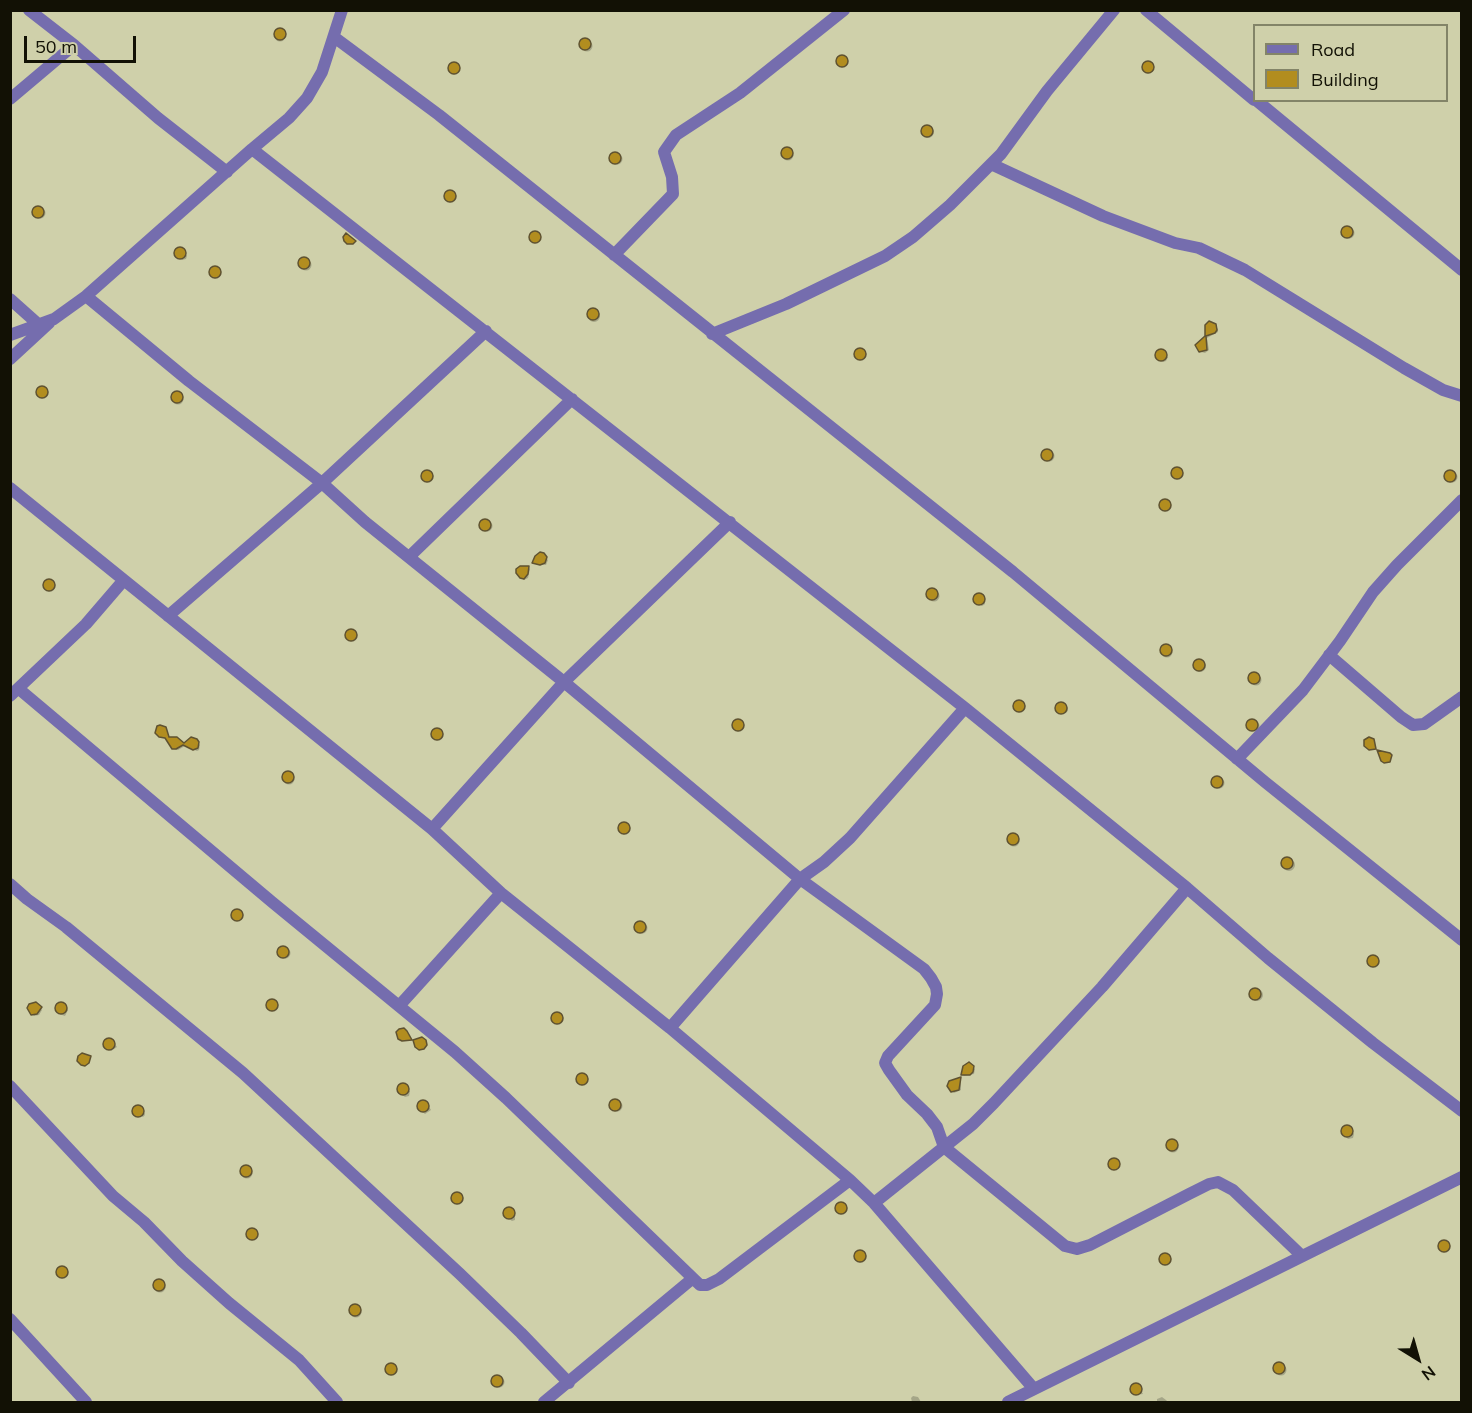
<!DOCTYPE html>
<html>
<head>
<meta charset="utf-8">
<style>
  body { margin:0 }
  #map { position:relative; width:1472px; height:1413px; overflow:hidden; background:#cfd0aa; font-family:Mulish,sans-serif }
  canvas { display:block }
  .frame { position:absolute; inset:0; border:12px solid #121105; pointer-events:none }
  .legend { position:absolute; left:1253px; top:24px; width:195px; height:78px; box-sizing:border-box; background:#cfd0aa; border:2px solid #838468; margin:0; padding:8px 10px; list-style:none; font-size:18px; color:#121105 }
  .legend li { display:flex; align-items:center; gap:12px; height:30px }
  .legend b { width:30px; border:2px solid #838468 }
  .north { position:absolute; left:1388px; top:1329px; width:60px; height:60px; -webkit-text-stroke:4px #cfd0aa; paint-order:stroke; rotate:143deg; font-size:16px; font-weight:700; line-height:24px; text-align:center; color:#121105 }
  .north::after { content:''; display:block; margin:auto; width:21px; height:27px; background:#121105; clip-path:polygon(50% 0,100% 100%,50% 72%,0 100%) }
  .scale { position:absolute; left:24px; top:36px; width:112px; height:27px; box-sizing:border-box; border:3px solid #121105; border-top:0; padding-left:8px; font-size:18px; line-height:21px; white-space:nowrap; color:#121105; -webkit-text-stroke:4px #cfd0aa; paint-order:stroke }
</style>
</head>
<body>
<div id="map">
<canvas width="1472" height="1413"></canvas>
<div class="frame"></div>
<ul class="legend">
<li><b style="height:8px;background:#756dae"></b>Road</li>
<li><b style="height:16px;background:#b28d1f"></b>Building</li>
</ul>
<div class="north">N</div>
<div class="scale">50 m</div>
</div>
<script>
const context = document.querySelector('canvas').getContext('2d');
context.lineJoin = 'round';
function paint(path, color) {
  context.fillStyle = color;
  context.fill(path, 'evenodd');
}
function shape(rows) {
  const path = new Path2D();
  for (const r of rows) {
    if (r.length === 3) {
      path.moveTo(r[0] + r[2], r[1]);
      path.arc(r[0], r[1], r[2], 0, 2 * Math.PI);
      continue;
    }
    path.moveTo(r[0], r[1]);
    for (let i = 2; i < r.length; i += 2) path.lineTo(r[i], r[i + 1]);
  }
  return path;
}
function stroke(path, color, width, dash) {
  context.strokeStyle = color;
  context.lineWidth = width;
  context.lineCap = dash ? 'butt' : 'round';
  context.setLineDash(dash || []);
  context.stroke(path);
}
paint(shape([
  [280,36,5.5],
  [587,46,5.5],
  [843,62,5.5],
  [1148,68,5.5],
  [454,69,5.5],
  [928,132,6],
  [788,155,5.5],
  [617,159,5.5],
  [451,197,5.5],
  [40,213,5.5],
  [1349,233,5.5],
  [535,238,5.5],
  [180,248,187,256,186,259,182,260,175,253,177,249],
  [306,265,5.5],
  [216,273,5.5],
  [594,316,6],
  [1212,323,1218,329,1218,332,1207,338,1209,350,1205,353,1201,352,1197,346,1206,337,1206,326],
  [861,355,5.5],
  [1159,351,1168,357,1166,361,1163,362,1157,359,1156,354],
  [43,393,5.5],
  [178,399,5.5],
  [1049,456,5.5],
  [1178,474,5.5],
  [428,477,5.5],
  [1452,477,5.5],
  [1166,506,5.5],
  [487,526,5.5],
  [543,555,548,560,546,565,536,564,534,563],
  [529,568,530,569,528,578,524,580,520,577],
  [50,586,5.5],
  [934,596,5.5],
  [979,594,985,598,985,604,982,606,975,599],
  [352,636,5.5],
  [1167,652,5.5],
  [1200,666,6],
  [1256,680,5.5],
  [1020,707,5.5],
  [1063,709,5],
  [739,726,5.5],
  [1254,726,5.5],
  [438,735,5.5],
  [156,733,184,745,196,740,200,745,199,750,197,751,185,746,178,750,174,749,168,739,162,738],
  [289,779,5.5],
  [1219,783,5.5],
  [625,829,5.5],
  [1014,841,5.5],
  [1289,865,6],
  [238,915,5.5],
  [642,928,5.5],
  [285,953,5.5],
  [1374,962,5.5],
  [1257,995,6],
  [273,1006,5.5],
  [60,1003,64,1004,68,1010,65,1016,62,1015,55,1008],
  [36,1004,42,1010,39,1015,34,1016,32,1014],
  [558,1019,5.5],
  [111,1039,117,1047,111,1051,105,1047,106,1040],
  [969,1064,975,1069,974,1074,964,1076,963,1075],
  [583,1080,5.5],
  [961,1079,961,1090,954,1093,949,1088,951,1082],
  [401,1085,410,1091,409,1096,405,1097,400,1093,398,1089],
  [617,1106,5.5],
  [426,1102,431,1110,425,1114,418,1108,418,1103],
  [137,1107,143,1109,145,1115,143,1117,133,1113],
  [1345,1126,1354,1134,1353,1138,1348,1139,1346,1137,1342,1131],
  [1173,1147,5.5],
  [1114,1165,5],
  [247,1173,5.5],
  [458,1199,5.5],
  [842,1209,5.5],
  [508,1209,515,1211,515,1220,512,1221,505,1216,505,1211],
  [253,1235,5.5],
  [1445,1247,5.5],
  [861,1257,5.5],
  [1166,1260,5.5],
  [63,1273,5.5],
  [160,1287,5.5],
  [356,1312,5.5],
  [1281,1370,5.5],
  [392,1370,5.5],
  [499,1382,5.5],
  [1132,1385,1138,1385,1143,1394,1135,1395,1131,1390],
  [913,1396,918,1397,921,1402,912,1402,911,1398],
  [1162,1397,1166,1400,1168,1402,1157,1402,1157,1399]
]), '#0003');
const building = shape([
  [280,34,6],
  [585,44,6],
  [842,61,6],
  [1148,67,6],
  [454,68,6],
  [927,131,6],
  [787,153,6],
  [615,158,6],
  [450,196,6],
  [38,212,6],
  [1347,232,6],
  [535,237,6],
  [346,233,356,241,353,244,347,244,344,241,343,237,346,233],
  [180,253,6],
  [304,263,6],
  [215,272,6],
  [593,314,6],
  [1209,321,1216,324,1217,330,1215,333,1206,336,1207,350,1199,352,1195,345,1205,336,1205,325,1209,321],
  [860,354,6],
  [1161,355,6],
  [42,392,6],
  [177,397,6],
  [1047,455,6],
  [1177,473,6],
  [427,476,6],
  [1450,476,6],
  [1165,505,6],
  [485,525,6],
  [540,552,544,553,547,557,545,563,540,565,532,563,535,556,540,552],
  [520,566,529,566,528,574,524,579,520,578,516,573,516,569,520,566],
  [49,585,6],
  [932,594,6],
  [979,599,6],
  [351,635,6],
  [1166,650,6],
  [1199,665,6],
  [1254,678,6],
  [1019,706,6],
  [1061,708,6],
  [738,725,6],
  [1252,725,6],
  [160,725,166,727,169,737,177,737,184,743,191,737,197,739,199,742,198,748,193,750,183,745,176,749,172,749,165,738,159,737,155,733,157,726,160,725],
  [437,734,6],
  [1369,737,1374,739,1376,749,1369,750,1364,746,1364,740,1369,737],
  [1377,750,1390,753,1392,755,1390,762,1384,763,1381,761,1377,750],
  [288,777,6],
  [1217,782,6],
  [624,828,6],
  [1013,839,6],
  [1287,863,6],
  [237,915,6],
  [640,927,6],
  [283,952,6],
  [1373,961,6],
  [1255,994,6],
  [272,1005,6],
  [61,1008,6],
  [36,1002,42,1007,37,1014,31,1015,27,1008,29,1004,36,1002],
  [557,1018,6],
  [404,1028,407,1031,412,1040,402,1041,398,1039,396,1032,399,1029,404,1028],
  [422,1037,426,1040,427,1045,424,1049,419,1050,415,1047,413,1040,422,1037],
  [109,1044,6],
  [82,1053,91,1056,89,1063,85,1066,81,1065,77,1061,78,1056,82,1053],
  [969,1062,974,1066,973,1072,970,1075,961,1075,963,1066,969,1062],
  [582,1079,6],
  [961,1077,959,1090,951,1092,947,1086,949,1081,961,1077],
  [403,1089,6],
  [615,1105,6],
  [423,1106,6],
  [138,1111,6],
  [1347,1131,6],
  [1172,1145,6],
  [1114,1164,6],
  [246,1171,6],
  [457,1198,6],
  [841,1208,6],
  [509,1213,6],
  [252,1234,6],
  [1444,1246,6],
  [860,1256,6],
  [1165,1259,6],
  [62,1272,6],
  [159,1285,6],
  [355,1310,6],
  [1279,1368,6],
  [391,1369,6],
  [497,1381,6],
  [1136,1389,6]
]);
paint(building, '#b28d1f');
stroke(building, '#5f5231', 1.5);
stroke(shape([
  [29,10,74,45,158,118,227,172],
  [1146,10,1254,100],
  [334,37,439,115,1013,572,1265,782,1462,940],
  [10,99,74,45],
  [1256,100,1462,270],
  [252,149,289,118,307,98,322,72,342,10],
  [991,164,1103,216,1175,243,1199,248,1245,270,1404,368,1443,390,1462,396],
  [614,255,673,194,672,177,664,152,676,135,740,93,844,10],
  [86,296,189,381,322,483,365,522,564,682,800,879,924,969,931,978,936,987,937,994,935,1005,888,1056,885,1063,889,1070,907,1095,927,1114,937,1127,944,1147,1065,1246,1077,1249,1090,1245,1189,1194,1209,1184,1218,1182,1233,1190,1302,1256],
  [10,299,38,324],
  [712,334,786,304,885,256,913,237,950,205,1001,154,1047,91,1114,10],
  [10,335,54,319,86,296,252,149,965,708,1187,888,1268,958,1373,1043,1462,1111],
  [10,359,49,323],
  [10,488,432,829,501,893,670,1028,850,1180,874,1203,1034,1389],
  [410,556,572,399],
  [168,616,322,483,486,331],
  [1329,655,1401,717,1413,725,1424,724,1462,697],
  [19,689,272,902,455,1052,506,1098,700,1285,707,1285,719,1279,850,1180],
  [10,696,86,624,123,581],
  [1237,759,1303,690,1340,641,1373,592,1397,565,1462,500],
  [432,829,564,682,730,522],
  [10,884,27,899,66,927,243,1073,460,1274,521,1333,569,1383],
  [399,1006,501,893],
  [670,1028,800,879,824,862,850,838,965,708],
  [10,1086,113,1196,144,1222,182,1261,229,1303,299,1360,337,1402],
  [874,1203,973,1124,994,1103,1102,987,1187,888],
  [10,1319,86,1402],
  [544,1402,692,1279],
  [1008,1402,1462,1177]
]), '#756dae', 12);
</script>
</body>
</html>
